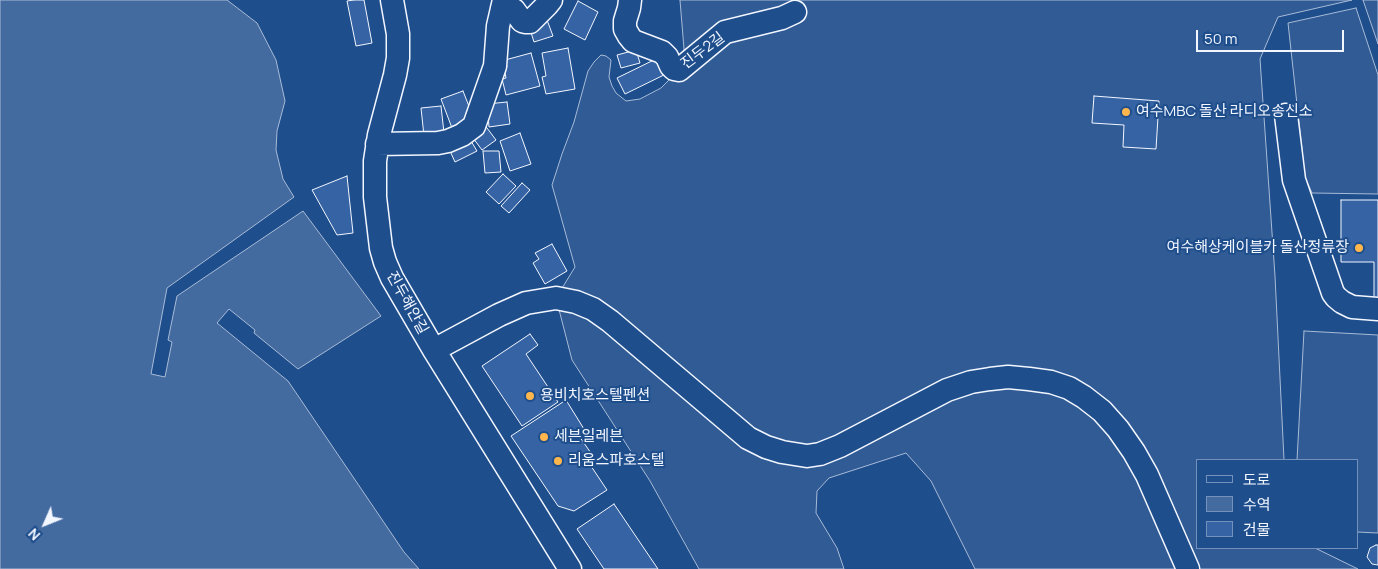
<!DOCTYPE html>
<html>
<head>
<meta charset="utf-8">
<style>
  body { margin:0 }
  #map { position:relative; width:1378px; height:569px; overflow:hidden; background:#1f4e8c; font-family:Manrope,"Noto Sans KR",sans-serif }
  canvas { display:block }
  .legend { position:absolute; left:1196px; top:459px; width:162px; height:90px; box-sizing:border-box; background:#1f4e8c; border:1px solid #7391ba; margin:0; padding:6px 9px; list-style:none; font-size:15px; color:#f2f6ff }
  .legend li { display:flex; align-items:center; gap:10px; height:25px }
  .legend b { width:25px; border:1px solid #7391ba }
  .north { position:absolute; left:20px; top:499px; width:50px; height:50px; -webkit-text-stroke:4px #1f4e8c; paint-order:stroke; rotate:226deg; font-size:14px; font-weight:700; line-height:20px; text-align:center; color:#f2f6ff }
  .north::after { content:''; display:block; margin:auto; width:18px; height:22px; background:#f2f6ff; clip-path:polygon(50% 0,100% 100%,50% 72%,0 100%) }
  .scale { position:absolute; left:1196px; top:30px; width:148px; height:22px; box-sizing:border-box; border:2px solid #f2f6ff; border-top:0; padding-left:6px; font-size:15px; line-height:18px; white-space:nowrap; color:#f2f6ff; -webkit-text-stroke:4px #1f4e8c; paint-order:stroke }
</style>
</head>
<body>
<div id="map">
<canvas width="1378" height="569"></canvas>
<ul class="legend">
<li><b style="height:6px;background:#1f4e8c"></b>도로</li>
<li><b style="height:14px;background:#446ba0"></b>수역</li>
<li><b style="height:14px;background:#3563a3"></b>건물</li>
</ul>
<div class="north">N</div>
<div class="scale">50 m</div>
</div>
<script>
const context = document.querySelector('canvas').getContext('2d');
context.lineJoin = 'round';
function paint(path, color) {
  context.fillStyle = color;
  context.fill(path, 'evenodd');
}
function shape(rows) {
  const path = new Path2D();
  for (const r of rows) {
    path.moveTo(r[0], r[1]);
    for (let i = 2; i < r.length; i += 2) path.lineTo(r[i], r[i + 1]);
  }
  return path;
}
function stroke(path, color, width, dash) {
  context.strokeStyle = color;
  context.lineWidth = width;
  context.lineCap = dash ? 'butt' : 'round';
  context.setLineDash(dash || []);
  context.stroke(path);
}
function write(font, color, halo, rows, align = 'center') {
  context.font = font + ' Manrope,"Noto Sans KR",sans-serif';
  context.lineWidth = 4;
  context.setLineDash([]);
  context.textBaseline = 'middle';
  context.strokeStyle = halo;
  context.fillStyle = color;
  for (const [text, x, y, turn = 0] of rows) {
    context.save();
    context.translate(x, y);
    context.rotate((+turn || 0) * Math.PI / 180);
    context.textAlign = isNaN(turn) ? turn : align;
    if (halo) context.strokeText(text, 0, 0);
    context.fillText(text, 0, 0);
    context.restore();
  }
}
const built = shape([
  [680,0,1352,0,1278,17,1260,59,1275,276,1284,460,1197,460,1197,548,1315,548,1358,569,975,569,931,481,906,453,829,478,817,491,816,513,837,548,844,569,699,569,650,481,572,360,556,298,575,267,552,185,562,154,574,122,588,71,594,62,601,55,606,56,611,60,609,77,612,86,616,93,626,101,640,99,661,88,674,75,680,63,684,49,680,0],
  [1363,0,1378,0,1378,44,1363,0],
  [1356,8,1378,75,1378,194,1312,193,1305,177,1288,23,1356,8],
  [1304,331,1378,335,1378,533,1357,532,1357,460,1297,460,1304,331]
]);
paint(built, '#305b95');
stroke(built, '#a8bbd7', 1);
const water = shape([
  [0,0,227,0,257,23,276,60,285,101,277,131,276,150,283,179,294,197,167,288,151,374,165,377,172,342,168,340,177,296,303,211,381,316,298,369,254,333,255,330,229,309,217,323,288,381,404,552,419,569,0,569,0,0]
]);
paint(water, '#446ba0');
stroke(water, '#a8bbd7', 1);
const building = shape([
  [354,0,364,0,372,43,356,46,347,1,354,0],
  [578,1,598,12,585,40,564,29,578,1],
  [547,20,553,36,534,42,529,26,547,20],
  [568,48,575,89,546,94,542,77,546,76,542,53,568,48],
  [636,50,640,63,621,68,617,55,636,50],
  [531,53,540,86,506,95,502,79,506,78,504,68,507,67,505,60,531,53],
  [662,56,670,72,625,94,617,78,662,56],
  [463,91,474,119,452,128,441,99,463,91],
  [1094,96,1159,101,1156,149,1123,147,1124,125,1092,123,1094,96],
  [507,102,510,124,489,127,487,104,507,102],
  [441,106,444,133,424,136,421,108,441,106],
  [484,124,496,140,482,150,470,134,484,124],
  [520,133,531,164,510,171,500,141,520,133],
  [471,141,477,151,455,162,450,151,471,141],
  [483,151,499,151,501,172,485,173,483,151],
  [503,174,516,186,499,204,486,192,503,174],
  [347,176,353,233,337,235,312,190,347,176],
  [522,183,530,190,509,213,501,206,522,183],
  [1341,200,1378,200,1378,304,1374,304,1374,262,1341,262,1341,200],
  [552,244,567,271,545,284,533,263,539,259,535,253,552,244],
  [530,334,538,345,526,354,558,402,522,426,482,366,530,334],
  [566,400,584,429,577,433,593,456,587,460,607,490,574,511,558,506,511,436,566,400],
  [614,504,658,569,604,569,577,529,614,504],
  [1376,545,1378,545,1378,565,1372,564,1367,557,1370,548,1376,545]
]);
paint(building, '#3563a3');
stroke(building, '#f2f6ff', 1);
const minor = shape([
  [392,0,398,34,398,58,395,75,379,135,375,161,375,197,381,248,385,262,392,278,434,350,570,569],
  [630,0,629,8,625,21,625,29,629,36,633,41,662,52,667,57,671,66,674,69,679,70,725,32,782,18,795,12],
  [502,8,514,10,522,21,526,22,530,22,547,5,551,0],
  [1286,115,1294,180,1333,293,1336,297,1342,302,1352,307,1378,309],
  [377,144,438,143,448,141,462,135,474,126,495,66,498,26,504,0],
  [434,350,499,315,526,303,556,298,576,302,593,309,610,321,748,438,766,447,782,452,807,456,820,454,840,446,947,390,971,382,990,379,1008,377,1029,379,1051,382,1069,388,1084,397,1102,411,1118,429,1134,452,1147,475,1188,569]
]);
stroke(minor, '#f2f6ff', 25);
stroke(minor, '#1f4e8c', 22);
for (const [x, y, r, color] of [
  [1126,112,5,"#ffb74d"],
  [1359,248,5,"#ffb74d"],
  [530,396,5,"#ffb74d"],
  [544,437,5,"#ffb74d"],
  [558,461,5,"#ffb74d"]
]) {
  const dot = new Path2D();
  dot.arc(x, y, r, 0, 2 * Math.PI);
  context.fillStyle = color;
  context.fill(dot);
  stroke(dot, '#1f4e8c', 2);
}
write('15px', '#f2f6ff', '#1f4e8c', [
  ["진두2길",703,51,-37],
  ["진두해안길",407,303,61]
]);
write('15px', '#f2f6ff', '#1f4e8c', [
  ["여수MBC 돌산 라디오송신소",1136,112],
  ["여수해상케이블카 돌산정류장",1349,248,"right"],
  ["용비치호스텔펜션",540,396],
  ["세븐일레븐",554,437],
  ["리움스파호스텔",568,461]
], 'left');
</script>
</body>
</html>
